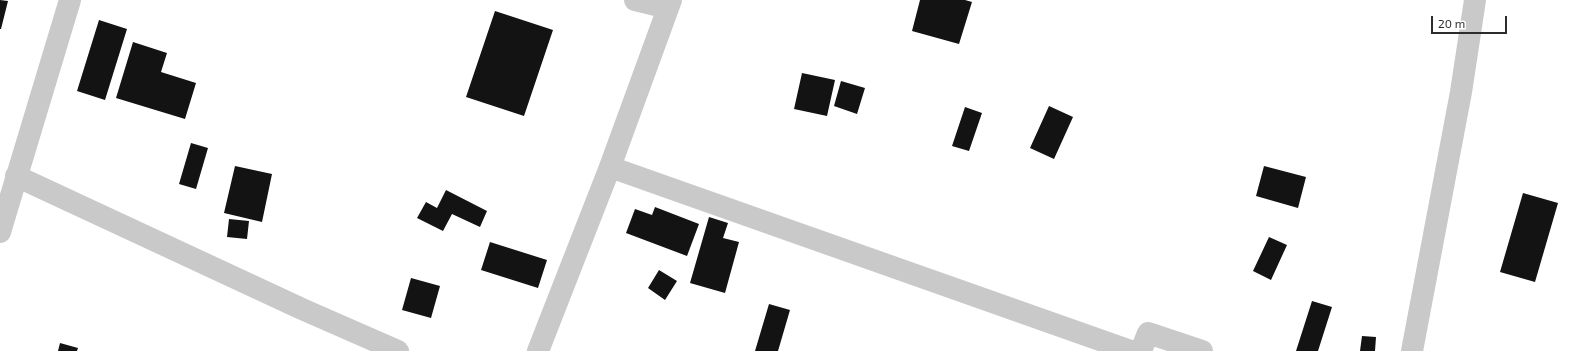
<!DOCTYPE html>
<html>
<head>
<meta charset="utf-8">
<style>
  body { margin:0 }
  #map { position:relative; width:1569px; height:351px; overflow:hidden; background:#fff; font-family:"Exo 2",sans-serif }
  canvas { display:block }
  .scale { position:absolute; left:1431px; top:16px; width:76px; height:18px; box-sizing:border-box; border:2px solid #2c2c2c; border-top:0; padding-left:5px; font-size:12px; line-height:14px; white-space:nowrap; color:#2c2c2c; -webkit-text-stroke:3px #fff; paint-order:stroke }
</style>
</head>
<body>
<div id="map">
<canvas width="1569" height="351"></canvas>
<div class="scale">20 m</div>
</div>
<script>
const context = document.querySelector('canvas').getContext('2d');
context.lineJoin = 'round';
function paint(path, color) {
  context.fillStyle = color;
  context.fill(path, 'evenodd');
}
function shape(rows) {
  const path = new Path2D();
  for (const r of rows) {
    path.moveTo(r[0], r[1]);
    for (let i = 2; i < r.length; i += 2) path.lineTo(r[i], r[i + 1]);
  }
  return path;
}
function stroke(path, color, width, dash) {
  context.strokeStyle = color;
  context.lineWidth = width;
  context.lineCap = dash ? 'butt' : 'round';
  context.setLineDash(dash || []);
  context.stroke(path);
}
paint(shape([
  [0,0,8,1,1,29,0,29],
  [920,0,965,0,972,2,959,44,912,31],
  [495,11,553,30,524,116,466,97],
  [99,20,127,29,105,100,77,91],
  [133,42,167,53,161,72,196,83,185,119,116,98],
  [802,73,835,80,827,116,794,109],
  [841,81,865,88,857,114,834,106],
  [1049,106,1073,117,1054,159,1030,148],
  [965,107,982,113,969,151,952,146],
  [191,143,208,148,196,189,179,184],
  [235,166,272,174,262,222,224,213],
  [1264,166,1306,177,1298,208,1256,196],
  [446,190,487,211,480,227,452,214,443,231,417,218,426,202,437,208],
  [1523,193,1558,203,1535,282,1500,272],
  [655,207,699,224,687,256,626,233,635,209,652,215],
  [709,217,728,223,723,238,739,242,725,293,690,283],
  [229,219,249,221,247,239,227,237],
  [1269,237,1287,245,1271,280,1253,271],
  [490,242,547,260,538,288,481,270],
  [659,270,677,281,665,300,648,288],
  [411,278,440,286,431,318,402,310],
  [1312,301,1332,307,1318,351,1296,351],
  [769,304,790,310,778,351,755,351],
  [1362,336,1376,337,1375,351,1360,351],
  [60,343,78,348,77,351,58,351]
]), '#131313');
stroke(shape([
  [635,0,668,8],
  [610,167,1131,351],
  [16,176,302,309,398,351],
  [0,232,70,0],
  [538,351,610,167,671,0],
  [1141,351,1148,333,1202,351],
  [1412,351,1461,92,1475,0]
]), '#c9c9c9', 22);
</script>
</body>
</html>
